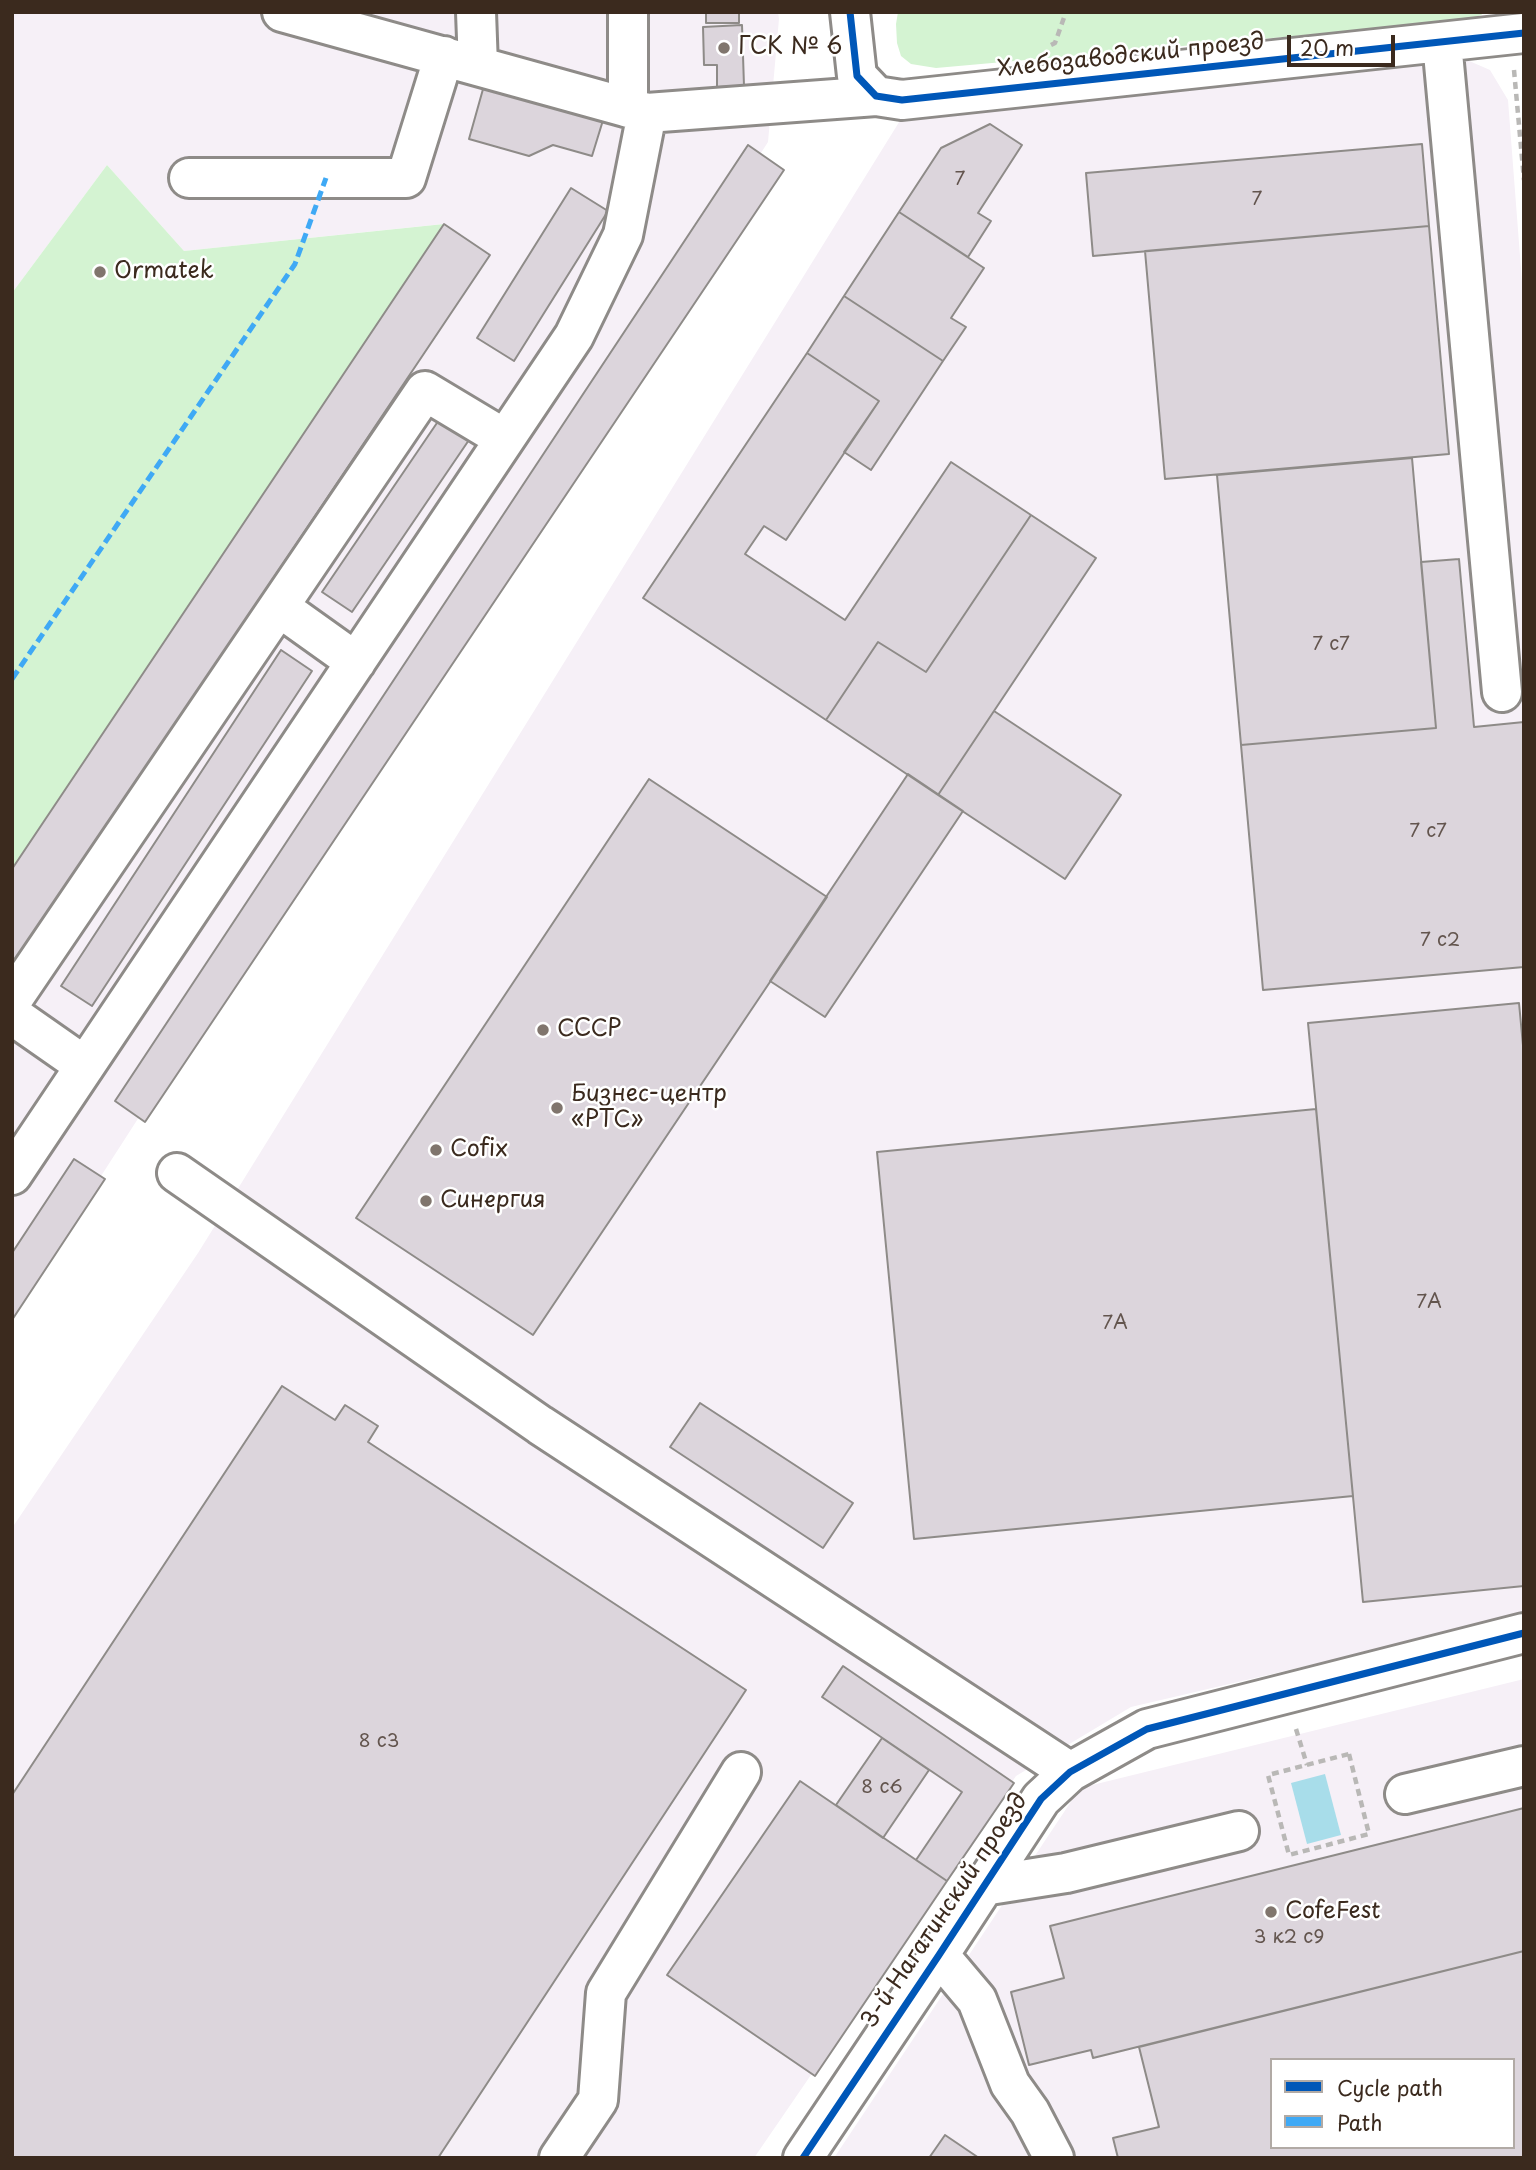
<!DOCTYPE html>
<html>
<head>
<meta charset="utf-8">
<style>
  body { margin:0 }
  #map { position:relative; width:1536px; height:2170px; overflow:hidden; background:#fff; font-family:"Playpen Sans",sans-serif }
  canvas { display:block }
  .frame { position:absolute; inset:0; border:14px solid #3b2a1e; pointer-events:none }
  .legend { position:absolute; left:1270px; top:2058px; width:245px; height:91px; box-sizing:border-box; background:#fff; border:2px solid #b1aaa5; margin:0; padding:9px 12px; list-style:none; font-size:21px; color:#3b2a1e }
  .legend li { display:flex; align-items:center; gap:14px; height:35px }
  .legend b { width:35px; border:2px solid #b1aaa5 }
  .scale { position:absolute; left:1287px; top:35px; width:108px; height:32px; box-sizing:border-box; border:4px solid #3b2a1e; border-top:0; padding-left:9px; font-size:21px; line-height:24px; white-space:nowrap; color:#3b2a1e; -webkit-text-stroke:5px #fff; paint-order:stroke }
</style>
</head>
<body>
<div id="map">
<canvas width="1536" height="2170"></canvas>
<div class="frame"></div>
<ul class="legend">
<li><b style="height:9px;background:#0057b8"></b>Cycle path</li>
<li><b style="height:9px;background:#3fa9f5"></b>Path</li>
</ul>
<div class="scale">20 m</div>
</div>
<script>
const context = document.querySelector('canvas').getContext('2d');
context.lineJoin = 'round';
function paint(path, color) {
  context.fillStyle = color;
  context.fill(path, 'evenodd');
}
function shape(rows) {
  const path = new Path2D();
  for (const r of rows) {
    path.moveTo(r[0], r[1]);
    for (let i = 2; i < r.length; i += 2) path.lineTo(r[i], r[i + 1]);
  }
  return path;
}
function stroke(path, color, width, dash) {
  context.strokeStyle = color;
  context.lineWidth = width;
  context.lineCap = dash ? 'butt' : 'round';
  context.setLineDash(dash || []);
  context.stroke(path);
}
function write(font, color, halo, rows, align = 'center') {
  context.font = font + ' "Playpen Sans",sans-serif';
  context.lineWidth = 5;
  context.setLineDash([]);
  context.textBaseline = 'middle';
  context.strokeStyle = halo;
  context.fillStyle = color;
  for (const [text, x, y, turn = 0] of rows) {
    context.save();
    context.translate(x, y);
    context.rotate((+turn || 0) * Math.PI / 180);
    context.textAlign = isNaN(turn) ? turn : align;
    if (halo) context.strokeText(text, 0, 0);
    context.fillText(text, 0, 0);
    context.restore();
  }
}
paint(shape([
  [12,12,778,12,779,19,768,142,12,1314,12,869,443,224,184,251,107,165,12,293],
  [1467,60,1490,70,1508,100,1524,308,1524,1615,1131,1707,1016,1776,754,2158,12,2158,12,1528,198,1253,901,119],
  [1524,1679,1524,2158,834,2158,1080,1788],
  [1272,2060,1513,2060,1513,2147,1272,2147]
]), '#f6f0f7');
paint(shape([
  [898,12,1485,12,1481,15,1463,21,936,68,911,64,901,56,897,43,896,24],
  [107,165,184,251,444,224,12,869,12,293]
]), '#d4f3d2');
paint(shape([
  [1325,1774,1341,1835,1307,1844,1291,1783]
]), '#a8ddea');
const building = shape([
  [706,12,739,12,739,23,706,23,706,12],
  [742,25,744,86,717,87,717,65,704,65,703,27,742,25],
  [485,82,604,117,592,156,553,145,529,156,469,139,485,82],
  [990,124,1022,145,978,213,991,221,968,257,899,212,941,148,990,124],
  [1422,144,1429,226,1093,256,1086,173,1422,144],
  [748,145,784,170,145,1122,115,1101,748,145],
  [571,188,608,211,514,361,477,338,571,188],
  [899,212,984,268,951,318,966,327,943,361,844,296,899,212],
  [444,224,490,255,12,968,12,869,444,224],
  [1429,226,1449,454,1165,479,1145,251,1429,226],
  [844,296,943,361,871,470,844,452,879,401,807,353,844,296],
  [807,353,879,401,786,540,764,526,745,554,845,620,951,462,1031,515,926,672,878,642,826,720,643,598,807,353],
  [441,417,471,437,352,612,322,592,441,417],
  [1412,458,1436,728,1241,745,1217,475,1412,458],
  [1031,515,1096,558,938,795,826,720,878,642,926,672,1031,515],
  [1459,559,1474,727,1524,722,1524,967,1263,990,1241,745,1436,728,1421,562,1459,559],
  [281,650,312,671,92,1006,61,986,281,650],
  [994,711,1121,795,1065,879,938,795,994,711],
  [908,774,963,811,825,1017,770,981,908,774],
  [649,779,827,897,533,1335,356,1218,649,779],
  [1519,1003,1524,1056,1524,1586,1363,1602,1308,1023,1519,1003],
  [1316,1109,1353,1496,914,1539,877,1152,1316,1109],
  [74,1159,105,1179,12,1320,12,1253,74,1159],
  [282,1386,335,1420,345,1405,378,1426,368,1442,746,1690,438,2158,12,2158,12,1795,282,1386],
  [700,1403,853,1503,823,1548,670,1447,700,1403],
  [843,1666,1014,1783,947,1881,916,1860,962,1792,822,1697,843,1666],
  [882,1738,929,1770,883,1838,836,1805,882,1738],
  [800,1781,947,1881,815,2076,667,1975,800,1781],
  [1524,1808,1524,1951,1093,2058,1091,2050,1029,2065,1011,1992,1064,1978,1050,1926,1524,1808],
  [1524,1951,1524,2158,1118,2158,1113,2138,1159,2127,1139,2047,1524,1951],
  [1272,2060,1513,2060,1513,2147,1272,2147,1272,2060],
  [945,2135,979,2158,929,2158,945,2135]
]);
paint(building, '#dcd5dc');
stroke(building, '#8e8b88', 2);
const minor = shape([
  [282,12,647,113],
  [476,12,478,66],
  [628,12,628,108],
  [850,12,857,76,876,96,902,100,1524,33],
  [1442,42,1502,692],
  [189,178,406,178,444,56],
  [279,607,356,662],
  [12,1000,425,391,505,439],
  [12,1015,85,1066],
  [177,1173,540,1425,1070,1772],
  [12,1175,574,336,623,235,647,113,876,96],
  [1405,1794,1524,1766],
  [983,1886,1066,1873,1239,1831],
  [939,1955,977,2000,1010,2084,1030,2112,1054,2158],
  [559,2158,598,2100,606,1993,741,1772],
  [803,2158,939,1955,1041,1799,1070,1772,1147,1729,1524,1633]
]);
stroke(minor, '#8e8b88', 44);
stroke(shape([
  [1051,45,1055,43,1066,12],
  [1514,70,1524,180],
  [1296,1729,1307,1765],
  [1349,1754,1369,1834,1289,1855,1268,1775,1349,1754]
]), '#b9b8b6', 4.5, [7, 5]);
stroke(minor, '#fff', 38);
stroke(shape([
  [12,679,295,264,326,178]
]), '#3fa9f5', 5, [10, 5]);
stroke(shape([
  [850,12,857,76,876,96,902,100,1524,33],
  [803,2158,939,1955,1041,1799,1070,1772,1147,1729,1524,1633]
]), '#0057b8', 7);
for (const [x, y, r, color] of [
  [724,48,7,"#80756d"],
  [100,272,7,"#80756d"],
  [543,1030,7,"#80756d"],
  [557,1108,7,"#80756d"],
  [436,1150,7,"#80756d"],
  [426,1201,7,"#80756d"],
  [1271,1912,7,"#80756d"]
]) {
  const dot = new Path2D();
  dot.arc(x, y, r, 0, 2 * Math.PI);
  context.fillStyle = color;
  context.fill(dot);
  stroke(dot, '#fff', 2.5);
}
write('19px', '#63554e', null, [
  ["7",960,180],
  ["7",1257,200],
  ["7 с7",1331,645],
  ["7 с7",1428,832],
  ["7 с2",1440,941],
  ["7А",1429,1303],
  ["7А",1115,1324],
  ["8 с3",379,1742],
  ["8 с6",882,1788],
  ["3 к2 с9",1289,1938]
]);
write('23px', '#3b2a1e', '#fff', [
  ["ГСК № 6",738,48],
  ["Ormatek",114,272],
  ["СССР",557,1030],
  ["Бизнес-центр",571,1095],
  ["«РТС»",571,1121],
  ["Cofix",450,1150],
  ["Синергия",440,1201],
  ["CofeFest",1285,1912]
], 'left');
write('23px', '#3b2a1e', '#fff', [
  ["Хлебозаводский проезд",1131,56,-6],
  ["3-й Нагатинский проезд",945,1911,-56]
]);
</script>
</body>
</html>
